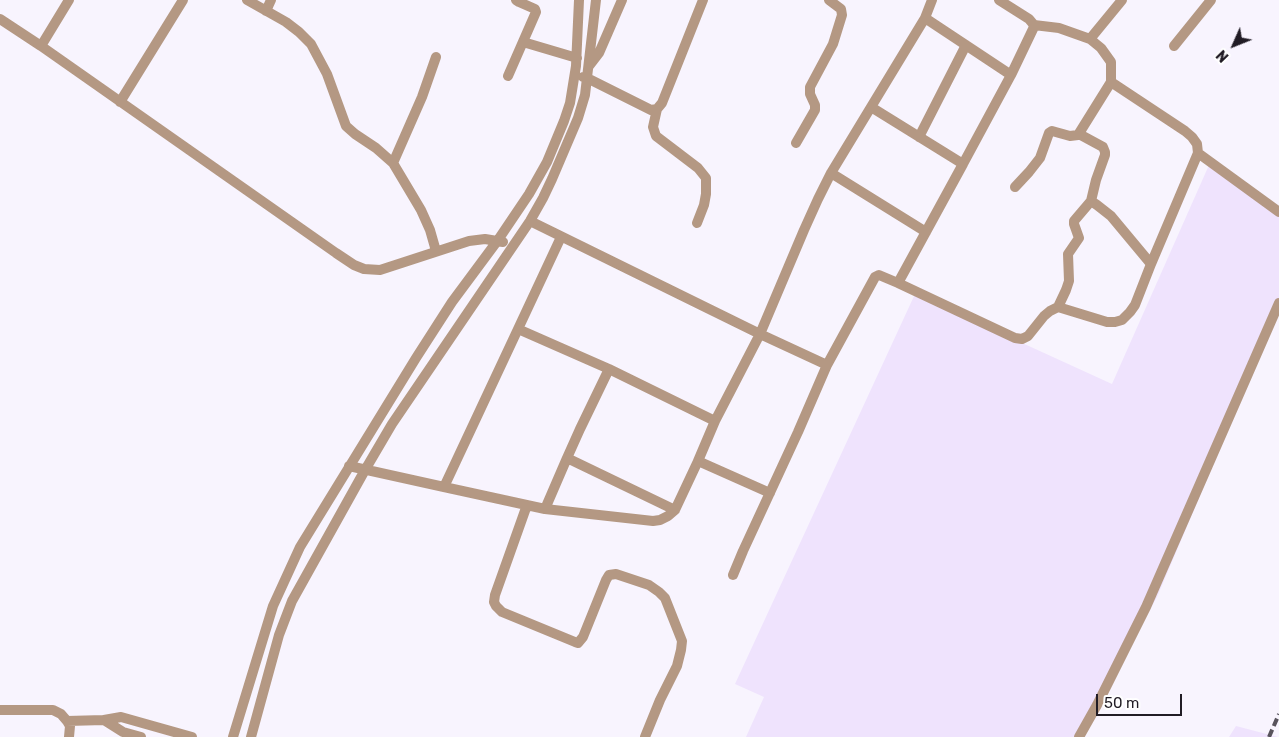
<!DOCTYPE html>
<html>
<head>
<meta charset="utf-8">
<style>
  body { margin:0 }
  #map { position:relative; width:1279px; height:737px; overflow:hidden; background:#f8f4fe; font-family:Rubik,sans-serif }
  canvas { display:block }
  .north { position:absolute; left:1209px; top:20px; width:50px; height:50px; -webkit-text-stroke:4px #fff; paint-order:stroke; rotate:226deg; font-size:14px; font-weight:700; line-height:20px; text-align:center; color:#211c25 }
  .north::after { content:''; display:block; margin:auto; width:18px; height:22px; background:#211c25; clip-path:polygon(50% 0,100% 100%,50% 72%,0 100%) }
  .scale { position:absolute; left:1096px; top:694px; width:86px; height:22px; box-sizing:border-box; border:2px solid #211c25; border-top:0; padding-left:6px; font-size:15px; line-height:18px; white-space:nowrap; color:#211c25; -webkit-text-stroke:4px #fff; paint-order:stroke }
</style>
</head>
<body>
<div id="map">
<canvas width="1279" height="737"></canvas>
<div class="north">N</div>
<div class="scale">50 m</div>
</div>
<script>
const context = document.querySelector('canvas').getContext('2d');
context.lineJoin = 'round';
function paint(path, color) {
  context.fillStyle = color;
  context.fill(path, 'evenodd');
}
function shape(rows) {
  const path = new Path2D();
  for (const r of rows) {
    path.moveTo(r[0], r[1]);
    for (let i = 2; i < r.length; i += 2) path.lineTo(r[i], r[i + 1]);
  }
  return path;
}
function stroke(path, color, width, dash) {
  context.strokeStyle = color;
  context.lineWidth = width;
  context.lineCap = dash ? 'butt' : 'round';
  context.setLineDash(dash || []);
  context.stroke(path);
}
paint(shape([
  [1209,165,1279,211,1279,310,1157,597,1096,708,1074,737,746,737,764,697,735,684,915,294,1112,384],
  [1236,726,1278,737,1229,737]
]), '#efe3fd');
stroke(shape([
  [247,0,286,22,299,32,311,44,327,74,346,126,355,134,376,148,393,163,421,210,430,230,436,251],
  [266,11,271,0],
  [925,18,1011,75],
  [0,19,41,46,336,253,354,265,364,269,380,270,469,241,485,239,503,242],
  [1090,39,1122,0],
  [523,42,577,58],
  [41,46,69,0],
  [1174,46,1211,0],
  [589,66,599,53,622,0],
  [508,76,536,12,535,9,519,2,516,0],
  [583,77,587,78,651,110,657,109,662,103,703,0],
  [120,102,183,0],
  [657,109,653,127,656,136,698,168,706,178,706,194,704,205,697,223],
  [919,137,966,45],
  [796,143,815,110,815,105,810,94,810,87,833,44,842,15,841,9,829,0],
  [1198,153,1279,212],
  [393,163,422,97,436,57],
  [963,164,1011,75,1033,29,1034,25,1029,19,999,0],
  [831,173,926,232],
  [1015,187,1029,172,1040,158,1049,133,1052,131,1070,136,1078,135,1111,82,1111,62,1101,48,1090,39,1059,28,1034,25],
  [1091,201,1097,205,1111,216,1151,264],
  [530,221,760,334,804,230,818,199,831,173,871,107],
  [561,237,518,329,609,369,715,421],
  [898,283,1015,338,1022,339,1028,336,1044,316,1050,311,1058,307,1066,290,1069,281,1068,254,1079,238,1074,224,1074,221,1091,201,1096,180,1105,155,1105,152,1103,147,1079,134],
  [1058,307,1107,322,1115,322,1122,320,1130,312,1135,305,1151,264,1198,153,1197,144,1192,137,1185,131,1111,82],
  [609,369,580,429,567,458,675,510,698,461],
  [349,466,444,487,518,329],
  [444,487,545,509,567,458],
  [770,493,698,461,715,421,760,334,827,365,875,277,879,275,898,283,963,164,871,107,925,18,932,0],
  [527,505,495,595,494,602,496,606,502,612,575,642,578,643,583,637,606,580,609,575,616,574,649,585,659,592,665,598,682,641,681,650,677,666,660,700,645,737],
  [545,509,653,521,660,520,668,516,675,510],
  [733,575,743,551,798,432,827,365],
  [0,710,53,710,61,714,67,721,70,726,69,737],
  [104,720,123,732,141,737],
  [67,721,104,720,121,717,192,737],
  [233,737,273,606,300,547,416,358,452,302,498,240,529,194,547,162,564,121,570,103,576,66,579,0],
  [251,737,279,635,292,601,365,470,392,424,530,221,543,198,552,179,578,118,585,95,596,0],
  [1079,737,1097,705,1146,607,1279,303]
]), '#b49883', 10);
stroke(shape([
  [1269,737,1279,714]
]), '#58535c', 4, [8, 4]);
</script>
</body>
</html>
